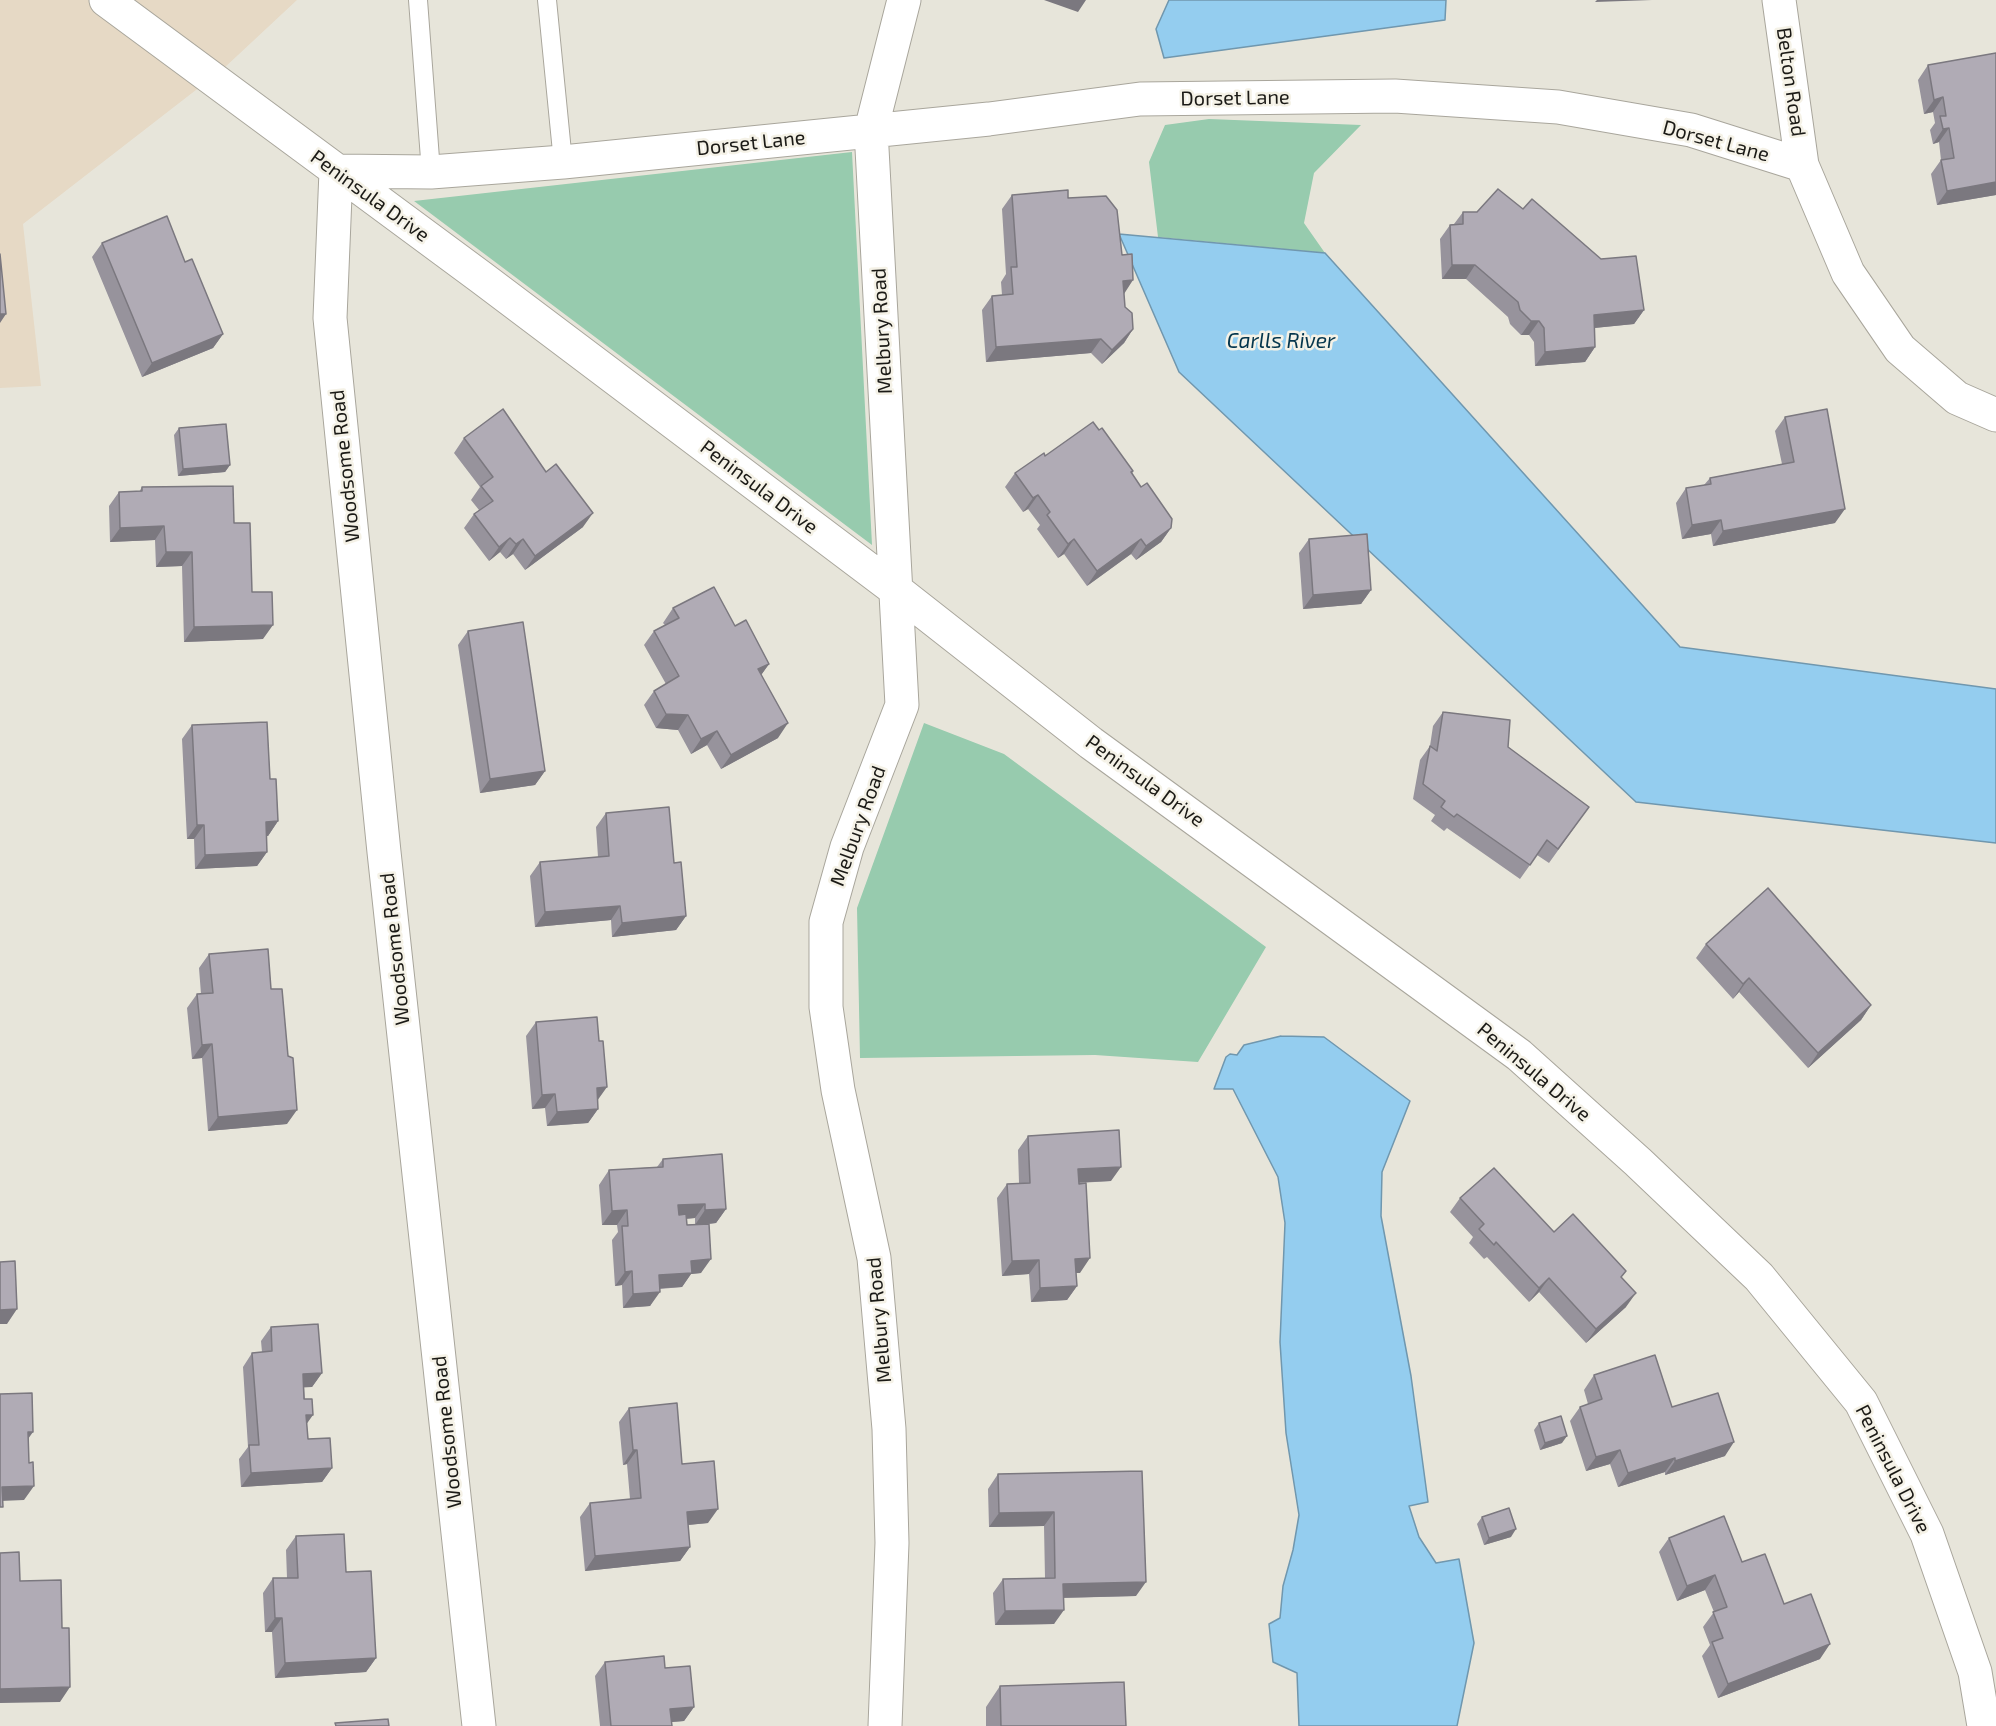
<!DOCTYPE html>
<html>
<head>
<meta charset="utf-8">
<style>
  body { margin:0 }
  canvas { display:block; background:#e7e5da }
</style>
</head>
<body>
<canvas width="1996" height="1726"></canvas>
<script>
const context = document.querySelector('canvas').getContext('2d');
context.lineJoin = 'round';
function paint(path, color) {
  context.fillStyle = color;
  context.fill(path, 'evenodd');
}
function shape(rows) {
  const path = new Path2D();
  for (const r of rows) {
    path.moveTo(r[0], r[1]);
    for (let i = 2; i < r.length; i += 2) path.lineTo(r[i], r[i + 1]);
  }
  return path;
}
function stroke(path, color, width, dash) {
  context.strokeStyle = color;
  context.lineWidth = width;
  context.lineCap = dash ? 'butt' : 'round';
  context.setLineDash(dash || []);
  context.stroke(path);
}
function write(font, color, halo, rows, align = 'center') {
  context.font = font + ' "Exo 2",sans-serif';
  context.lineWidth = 5;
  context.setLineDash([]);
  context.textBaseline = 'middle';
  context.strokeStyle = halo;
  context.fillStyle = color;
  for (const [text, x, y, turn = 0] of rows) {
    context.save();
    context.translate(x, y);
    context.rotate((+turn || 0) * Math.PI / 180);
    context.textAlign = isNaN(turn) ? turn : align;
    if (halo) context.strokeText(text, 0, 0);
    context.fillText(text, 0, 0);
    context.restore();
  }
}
paint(shape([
  [0,0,297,0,223,69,23,224,41,386,0,388]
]), '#e6d9c5');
paint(shape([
  [1209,119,1361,125,1314,173,1304,223,1325,253,1158,237,1149,162,1165,125],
  [852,152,872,545,414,201],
  [924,723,1004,754,1266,947,1198,1062,1095,1055,860,1058,857,908]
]), '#97cbae');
const water = shape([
  [1169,0,1446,0,1445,20,1164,58,1156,29,1169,0],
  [1119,234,1325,253,1680,647,1996,689,1996,843,1636,802,1179,372,1119,234],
  [1281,1036,1324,1037,1410,1101,1382,1172,1381,1216,1411,1376,1428,1502,1409,1506,1419,1537,1436,1563,1459,1559,1474,1643,1457,1726,1299,1726,1297,1673,1273,1662,1269,1624,1280,1618,1283,1586,1293,1550,1299,1515,1286,1433,1280,1342,1285,1223,1278,1177,1233,1089,1214,1089,1226,1057,1230,1054,1237,1055,1244,1045,1281,1036]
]);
paint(water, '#94cdef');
stroke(water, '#7097ae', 1.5);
const lane = shape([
  [418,0,431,172],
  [547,0,563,162]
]);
const street = shape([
  [106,0,482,278,896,590,1091,743,1519,1055,1638,1162,1759,1277,1861,1402,1927,1534,1975,1672,1984,1726],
  [1779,0,1802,165,1848,273,1900,349,1957,398,1996,415],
  [479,1726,384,852,330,318,336,171,431,172,563,162,989,119,1140,99,1395,96,1558,107,1691,130,1802,165],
  [885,1726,892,1543,889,1429,874,1258,838,1090,826,1007,826,922,847,847,902,705,871,130,904,0]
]);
stroke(lane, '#a9a69c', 20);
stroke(street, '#a9a69c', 35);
stroke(lane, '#fff', 18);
stroke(street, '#fff', 33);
paint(shape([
  [1928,65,1996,195,1937,205,1931,174,1941,160,1939,142,1933,144,1930,130,1935,123,1933,112,1924,114,1918,80],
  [1012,195,1068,198,1124,294,1125,307,1133,329,1124,343,1102,364,1091,353,986,362,982,310,992,296,1002,295,1001,282,1006,274,1002,209],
  [1463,212,1644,310,1634,324,1594,328,1595,347,1585,362,1535,366,1534,342,1529,335,1521,335,1510,324,1508,317,1466,279,1442,279,1440,239,1450,225,1454,224],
  [102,243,223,334,213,348,142,377,92,257],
  [1785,417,1835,523,1713,546,1711,534,1682,539,1676,503,1686,488,1704,485,1710,478,1782,464,1775,431],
  [179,428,230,465,225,472,178,476,174,435],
  [1099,430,1133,471,1132,474,1171,528,1161,542,1136,560,1131,554,1087,586,1064,554,1058,558,1037,529,1040,525,1028,509,1023,512,1005,487,1015,473,1045,456],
  [464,438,583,527,525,570,513,554,506,559,500,552,489,561,464,528,474,514,479,510,471,500,480,487,454,453],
  [142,487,234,523,252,592,263,639,184,642,182,566,156,567,155,540,110,542,109,506,119,492,139,492],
  [1309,539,1371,590,1361,604,1303,609,1299,553],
  [673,608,735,626,769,664,761,675,778,738,721,769,707,745,691,754,678,730,656,728,644,705,654,691,666,684,644,645,654,631,665,625,663,623],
  [468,631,545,771,535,785,480,793,458,645],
  [1443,712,1508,747,1589,807,1549,863,1537,855,1520,879,1447,828,1444,831,1431,821,1435,815,1413,799,1420,760,1430,746,1433,726],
  [192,725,270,779,278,821,268,836,266,836,267,852,257,866,195,869,194,839,187,839,182,739],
  [606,813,674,863,686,916,676,930,612,937,611,920,535,927,530,876,540,862,598,857,596,827],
  [1706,944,1871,1005,1861,1020,1808,1068,1739,992,1733,999,1696,958],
  [209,954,271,989,287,1124,208,1131,202,1058,192,1059,187,1008,197,994,201,994,199,968],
  [536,1022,598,1100,598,1109,588,1123,547,1126,545,1108,532,1109,526,1036],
  [1028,1136,1111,1181,1079,1183,1080,1273,1076,1273,1077,1286,1067,1300,1031,1302,1029,1274,1002,1276,997,1198,1007,1184,1019,1183,1018,1150],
  [663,1159,726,1209,716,1223,709,1224,701,1273,691,1274,682,1287,660,1289,650,1306,623,1308,622,1285,615,1286,612,1240,618,1232,617,1225,602,1225,599,1185,609,1170,657,1167],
  [695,1218,695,1224,687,1225,686,1219],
  [1460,1198,1554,1232,1622,1277,1626,1307,1586,1343,1539,1292,1529,1302,1487,1257,1484,1259,1469,1243,1473,1237,1450,1212],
  [271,1327,322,1373,312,1387,304,1387,308,1439,332,1468,322,1482,241,1487,239,1459,248,1447,243,1367,252,1353,262,1352,261,1341],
  [1594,1375,1672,1407,1725,1456,1665,1475,1665,1472,1618,1487,1610,1464,1586,1471,1570,1421,1580,1407,1588,1404,1584,1390],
  [629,1408,682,1464,708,1523,688,1525,690,1547,680,1561,585,1571,580,1517,590,1503,630,1499,627,1464,623,1465,619,1422],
  [1539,1423,1562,1443,1540,1450,1534,1430],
  [1142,1471,1136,1596,1063,1598,1054,1624,995,1625,993,1593,1003,1579,1045,1578,1044,1526,989,1527,988,1489,998,1474],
  [1482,1517,1511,1537,1484,1545,1477,1524],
  [296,1536,346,1572,376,1658,366,1672,275,1678,272,1632,265,1632,263,1593,273,1578,287,1578,286,1550],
  [1669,1538,1742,1562,1784,1604,1820,1659,1718,1698,1702,1656,1710,1645,1703,1627,1714,1612,1705,1590,1677,1601,1659,1552],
  [605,1662,665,1668,694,1707,684,1721,671,1722,672,1726,600,1726,595,1676],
  [1000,1686,1126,1726,986,1726,986,1707]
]), '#97939c');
paint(shape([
  [1044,0,1086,0,1078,12],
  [1597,0,1652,0,1595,2],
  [1943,97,1933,112,1924,114,1934,100],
  [1949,128,1939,142,1933,144,1943,129],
  [1996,182,1996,195,1937,205,1947,191],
  [1452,265,1475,265,1466,279,1442,279],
  [1133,280,1124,294,1123,281],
  [1644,310,1634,324,1584,329,1594,315],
  [0,314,6,314,0,323],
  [1531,321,1539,321,1529,335,1521,335],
  [1133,329,1124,343,1102,364,1112,350],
  [223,334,213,348,142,377,152,363],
  [1101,339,1091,353,986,362,996,347],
  [1595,347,1585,362,1535,366,1545,352],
  [230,465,225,472,178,476,183,469],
  [1038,495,1028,509,1023,512,1033,498],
  [1845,509,1835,523,1713,546,1723,531],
  [593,513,583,527,525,570,535,556],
  [1721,520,1711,534,1682,539,1692,525],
  [164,526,155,540,110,542,120,528],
  [1171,528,1161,542,1136,560,1146,546],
  [510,538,500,552,489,561,499,547],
  [523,539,513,554,506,559,516,544],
  [1074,539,1064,554,1058,558,1068,544],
  [1141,539,1131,554,1087,586,1097,571],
  [166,552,192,552,182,566,156,567],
  [1371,590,1361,604,1303,609,1313,595],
  [273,625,263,639,184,642,194,627],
  [769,664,759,678,758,669],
  [666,714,688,715,678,730,656,728],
  [788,723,778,738,721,769,731,755],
  [717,731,707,745,691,754,701,739],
  [545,771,535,785,480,793,490,779],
  [278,821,268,836,256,836,266,822],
  [197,825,204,825,194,839,187,839],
  [267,852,257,866,195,869,205,855],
  [620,906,611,920,535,927,545,912],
  [686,916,676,930,612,937,622,923],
  [1749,978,1739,992,1733,999,1743,984],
  [1871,1005,1861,1020,1808,1068,1818,1053],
  [212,1044,202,1058,192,1059,202,1045],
  [607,1087,597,1101,597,1088],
  [555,1094,545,1108,532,1109,542,1095],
  [598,1109,588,1123,547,1126,557,1112],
  [297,1110,287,1124,208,1131,218,1117],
  [1121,1167,1111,1181,1068,1183,1078,1169],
  [705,1204,695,1218,668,1220,678,1205],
  [726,1209,716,1223,695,1225,705,1210],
  [627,1210,617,1225,602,1225,612,1211],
  [1090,1258,1080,1273,1065,1273,1075,1259],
  [711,1259,701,1273,691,1274,682,1287,649,1289,659,1275,691,1261],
  [1039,1260,1029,1274,1002,1276,1012,1261],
  [632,1271,622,1285,615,1286,625,1272],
  [1549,1278,1539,1292,1529,1302,1539,1288],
  [1077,1286,1067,1300,1031,1302,1040,1288],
  [660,1292,650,1306,623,1308,633,1294],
  [1636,1293,1626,1307,1586,1343,1596,1329],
  [17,1309,7,1324,0,1324,0,1310],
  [322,1373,312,1387,293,1388,303,1374],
  [306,1415,313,1415,303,1429],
  [28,1432,33,1432,23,1446],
  [1567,1436,1562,1443,1540,1450,1545,1443],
  [1734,1442,1725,1456,1665,1475,1675,1461],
  [633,1450,637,1450,627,1464,623,1465],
  [1620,1450,1610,1464,1586,1471,1596,1457],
  [1675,1458,1665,1472,1618,1487,1628,1473],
  [332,1468,322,1482,241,1487,251,1473],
  [34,1486,24,1500,0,1501,2,1487],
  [718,1509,708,1523,677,1526,687,1512],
  [1054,1512,1044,1526,989,1527,999,1513],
  [1516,1529,1511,1537,1484,1545,1489,1538],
  [690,1547,680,1561,585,1571,595,1556],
  [1715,1575,1705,1590,1677,1601,1687,1586],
  [1146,1582,1136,1596,1053,1598,1063,1584],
  [1064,1610,1054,1624,995,1625,1005,1611],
  [275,1618,282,1618,272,1632,265,1632],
  [1830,1644,1820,1659,1718,1698,1728,1684],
  [376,1658,366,1672,275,1678,285,1663],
  [70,1687,60,1702,0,1703,0,1689],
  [694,1707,684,1721,660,1723,670,1709]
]), '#7b787f');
const building = shape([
  [1996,53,1996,182,1947,191,1941,160,1954,158,1949,128,1943,129,1940,116,1946,116,1943,97,1934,100,1928,65,1996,53],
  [1498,189,1523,209,1532,199,1601,259,1636,256,1644,310,1594,315,1595,347,1545,352,1544,328,1539,321,1531,321,1520,310,1518,302,1475,265,1452,265,1450,225,1463,224,1463,212,1477,212,1498,189],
  [1068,190,1068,198,1106,196,1117,210,1122,255,1132,254,1133,280,1123,281,1125,307,1132,313,1133,329,1112,350,1101,339,996,347,992,296,1013,294,1011,267,1017,267,1012,195,1068,190],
  [167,216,185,262,192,259,223,334,152,363,102,243,167,216],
  [0,254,6,314,0,314,0,254],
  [503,409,546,472,556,464,593,513,535,556,523,539,516,544,510,538,499,547,474,514,493,501,481,486,493,477,464,438,503,409],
  [1827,409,1845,509,1723,531,1721,520,1692,525,1686,488,1711,484,1710,478,1794,462,1785,417,1827,409],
  [1093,422,1099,430,1102,428,1133,471,1131,472,1141,487,1147,483,1172,519,1171,528,1146,546,1141,539,1097,571,1074,539,1068,544,1047,515,1050,512,1038,495,1033,498,1015,473,1044,453,1045,456,1093,422],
  [226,424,230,465,183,469,179,428,226,424],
  [233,486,234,523,250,523,252,592,272,592,273,625,194,627,192,552,166,552,164,526,120,528,119,492,142,491,142,487,233,486],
  [1367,534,1371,590,1313,595,1309,539,1367,534],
  [714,587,735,626,746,620,769,664,758,669,788,723,731,755,717,731,701,739,688,715,666,714,654,691,679,676,654,631,679,618,673,608,714,587],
  [523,622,545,771,490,779,468,631,523,622],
  [1443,712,1510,720,1508,747,1589,807,1558,849,1547,840,1530,865,1457,814,1454,817,1441,807,1445,801,1423,784,1430,746,1437,751,1443,712],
  [267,722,270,779,276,779,278,821,266,822,267,852,205,855,204,825,197,825,192,725,267,722],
  [669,807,674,863,681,862,686,916,622,923,620,906,545,912,540,862,609,856,606,813,669,807],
  [1768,888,1871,1005,1818,1053,1749,978,1743,984,1706,944,1768,888],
  [268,949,271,989,282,989,288,1056,293,1058,297,1110,218,1117,212,1044,202,1045,197,994,213,993,209,954,268,949],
  [597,1017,599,1041,603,1041,607,1087,597,1088,598,1109,557,1112,555,1094,542,1095,536,1022,597,1017],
  [1119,1130,1121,1167,1078,1169,1079,1184,1086,1183,1090,1258,1075,1259,1077,1286,1040,1288,1039,1260,1012,1261,1007,1184,1030,1183,1028,1136,1119,1130],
  [722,1154,726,1209,705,1210,705,1204,678,1205,679,1215,686,1214,687,1225,709,1224,711,1259,691,1261,692,1273,659,1275,660,1292,633,1294,632,1271,625,1272,622,1226,628,1226,627,1210,612,1211,609,1170,663,1167,663,1159,722,1154],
  [1494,1168,1554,1232,1573,1214,1626,1271,1621,1277,1636,1293,1596,1329,1549,1278,1539,1288,1496,1242,1494,1245,1479,1229,1484,1224,1460,1198,1494,1168],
  [15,1261,17,1309,0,1310,0,1262,15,1261],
  [318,1324,322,1373,303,1374,304,1399,312,1399,313,1415,306,1415,308,1439,330,1438,332,1468,251,1473,249,1445,259,1445,252,1353,272,1351,271,1327,318,1324],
  [1655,1355,1672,1407,1718,1393,1734,1442,1675,1461,1675,1458,1628,1473,1620,1450,1596,1457,1580,1407,1602,1399,1594,1375,1655,1355],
  [32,1393,33,1432,28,1432,29,1463,33,1462,34,1486,2,1487,3,1507,0,1507,0,1394,32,1393],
  [677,1403,682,1464,714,1461,718,1509,687,1512,690,1547,595,1556,590,1503,641,1498,637,1450,633,1450,629,1408,677,1403],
  [1561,1416,1567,1436,1545,1443,1539,1423,1561,1416],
  [1142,1471,1146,1582,1063,1584,1064,1610,1005,1611,1003,1579,1055,1578,1054,1512,999,1513,998,1474,1142,1471],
  [1509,1508,1516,1529,1489,1538,1482,1517,1509,1508],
  [1724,1516,1742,1562,1765,1554,1784,1604,1811,1594,1830,1644,1728,1684,1712,1642,1723,1638,1713,1612,1727,1607,1715,1575,1687,1586,1669,1538,1724,1516],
  [344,1534,346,1572,371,1571,376,1658,285,1663,282,1618,275,1618,273,1578,298,1578,296,1536,344,1534],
  [19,1552,20,1581,61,1580,62,1628,69,1628,70,1687,0,1689,0,1553,19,1552],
  [664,1656,665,1668,690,1666,694,1707,670,1709,672,1726,611,1726,605,1662,664,1656],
  [1124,1682,1126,1726,1001,1726,1000,1686,1124,1682],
  [388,1719,389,1726,336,1726,335,1723,388,1719]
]);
paint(building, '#b0abb5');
stroke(building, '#7b787f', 1.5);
write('20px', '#1b1a16', '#f5f2e7', [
  ["Belton Road",1791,82,82],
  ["Dorset Lane",1235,98,-1],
  ["Dorset Lane",1716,141,15],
  ["Dorset Lane",751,143,-6],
  ["Peninsula Drive",370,196,36],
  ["Melbury Road",882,331,-93],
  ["Woodsome Road",345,466,-96],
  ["Peninsula Drive",759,487,37],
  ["Peninsula Drive",1145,781,36],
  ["Melbury Road",858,826,-70],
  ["Woodsome Road",395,949,-96],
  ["Peninsula Drive",1534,1072,40],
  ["Melbury Road",879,1320,-95],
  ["Woodsome Road",447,1432,-96],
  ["Peninsula Drive",1893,1469,63]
]);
write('italic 21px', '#05364d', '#f5f2e7', [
  ["Carlls River",1281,341]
]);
</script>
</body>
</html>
